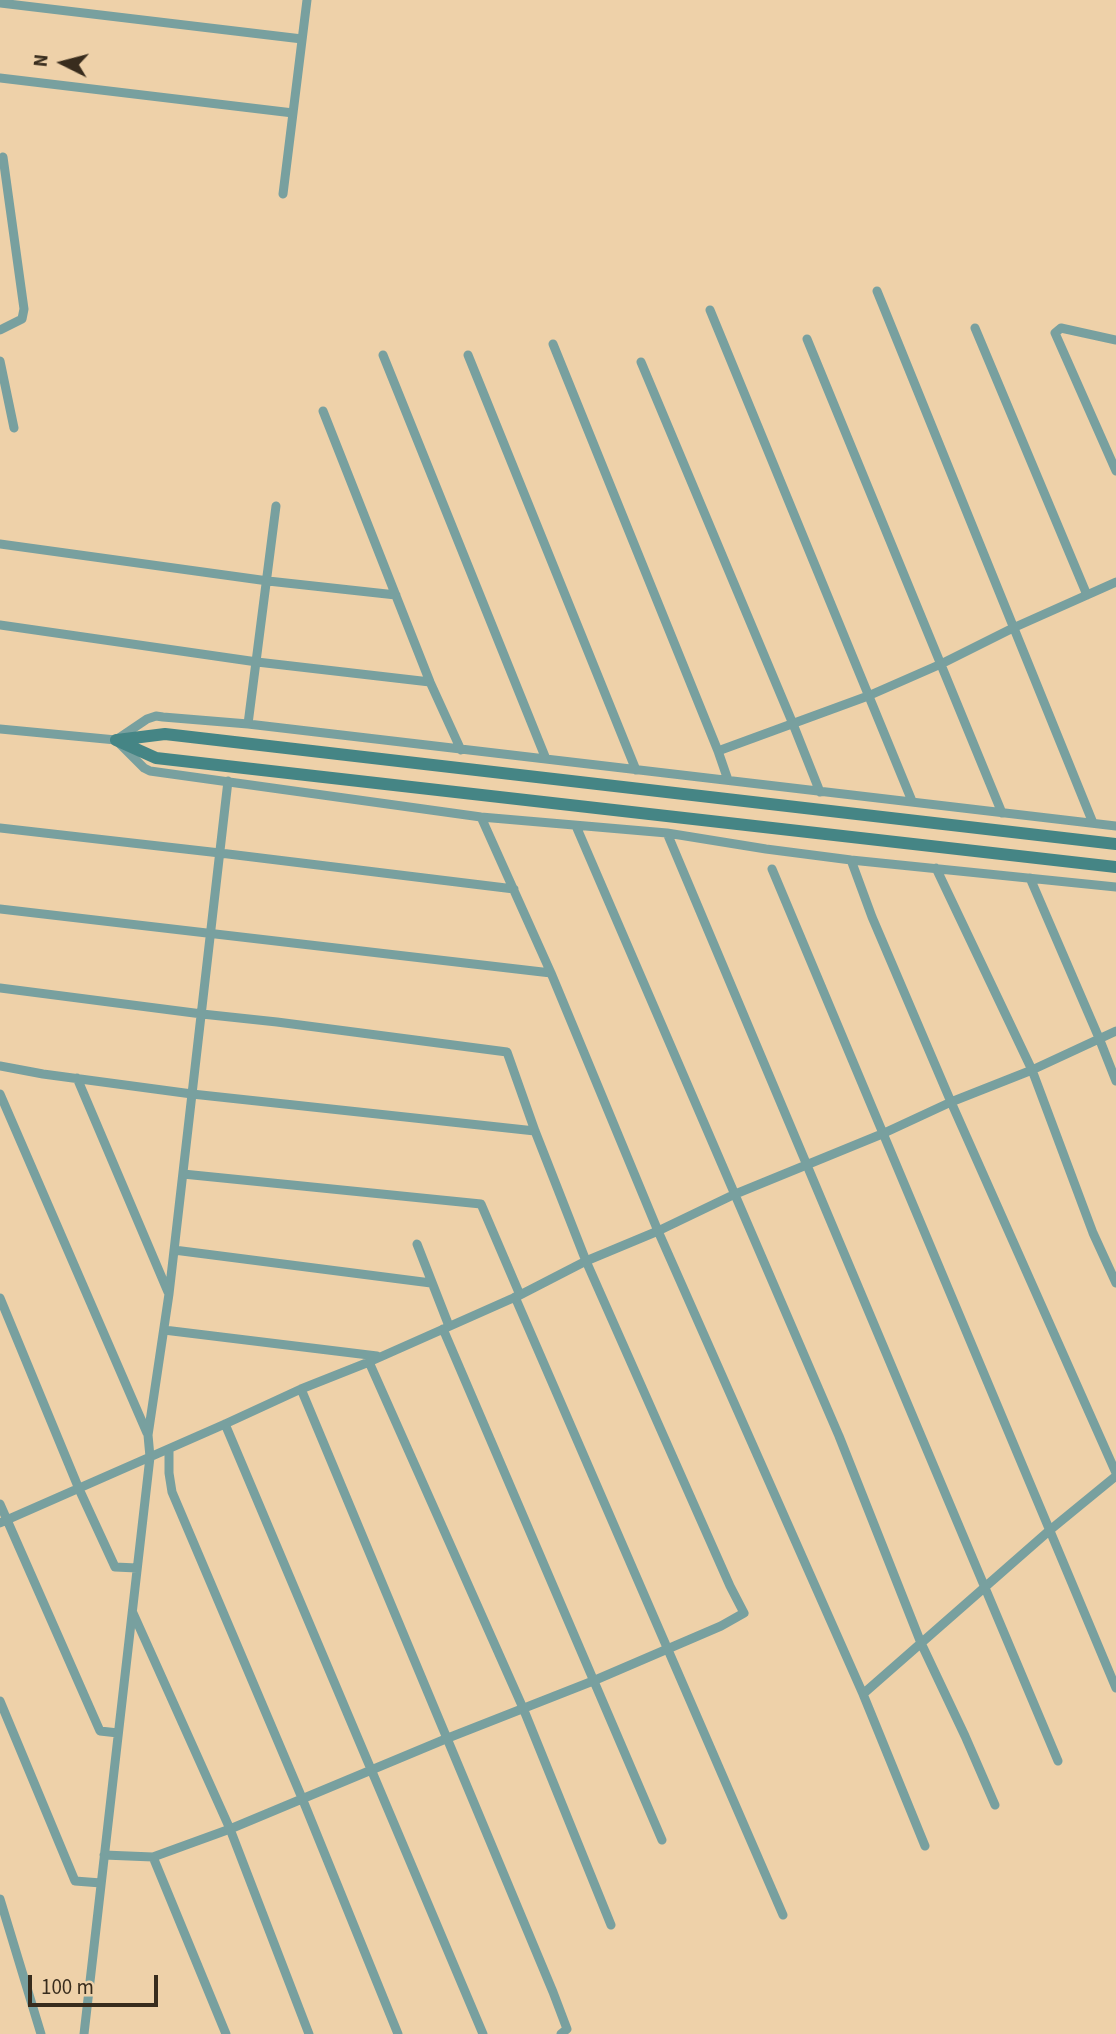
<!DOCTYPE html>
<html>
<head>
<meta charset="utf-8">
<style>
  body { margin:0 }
  #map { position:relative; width:1116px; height:2034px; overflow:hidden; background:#eed1a9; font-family:"Source Sans 3",sans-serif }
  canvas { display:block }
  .north { position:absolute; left:28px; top:28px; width:70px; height:70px; -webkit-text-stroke:5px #eed1a9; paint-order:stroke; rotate:276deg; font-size:19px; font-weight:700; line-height:28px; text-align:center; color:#382c1d }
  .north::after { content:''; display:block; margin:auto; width:24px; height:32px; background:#382c1d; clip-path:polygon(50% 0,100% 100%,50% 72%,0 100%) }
  .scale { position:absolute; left:28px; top:1975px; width:130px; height:32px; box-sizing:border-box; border:4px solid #382c1d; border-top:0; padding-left:9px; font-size:21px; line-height:24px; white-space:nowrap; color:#382c1d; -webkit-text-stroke:5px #eed1a9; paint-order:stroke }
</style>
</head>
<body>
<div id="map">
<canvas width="1116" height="2034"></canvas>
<div class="north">N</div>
<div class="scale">100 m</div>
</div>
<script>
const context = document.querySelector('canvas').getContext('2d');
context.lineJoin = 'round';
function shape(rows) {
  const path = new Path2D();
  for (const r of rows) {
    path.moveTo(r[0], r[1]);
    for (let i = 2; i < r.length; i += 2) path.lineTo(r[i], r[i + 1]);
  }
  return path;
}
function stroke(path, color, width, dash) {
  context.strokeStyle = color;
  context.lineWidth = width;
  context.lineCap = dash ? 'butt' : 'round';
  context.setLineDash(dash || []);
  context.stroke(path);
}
stroke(shape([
  [0,3,302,39],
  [0,78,293,113],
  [283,194,307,0],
  [877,291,1093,823],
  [710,310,912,801],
  [975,328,1087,595],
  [0,330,22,319,24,309,3,157],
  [807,339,1002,813],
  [1116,340,1061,328,1055,333,1116,471],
  [553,344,718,751,728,780],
  [383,355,546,759],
  [468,355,636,770],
  [0,361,14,428],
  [641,362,793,724,820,792],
  [323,411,430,682,461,750],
  [0,544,268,581,396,595],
  [0,625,257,662,430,682],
  [248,724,276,506],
  [0,729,116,740,147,719,156,716,163,717,248,724,1116,826],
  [120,744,144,768,150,771,481,817,667,833,766,849,851,860,1116,887],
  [718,751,868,696,941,664,1013,628,1116,582],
  [481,817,551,973,658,1231,863,1694,925,1846],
  [576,826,839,1436,921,1643,965,1736,995,1805],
  [0,828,220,853,514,889],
  [667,833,1058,1761],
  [851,860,872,917,951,1102,1116,1473],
  [936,868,1032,1070,1093,1233,1116,1283],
  [772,869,1116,1688],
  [1030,878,1099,1038,1116,1081],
  [0,909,551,973],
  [0,988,202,1014,277,1022,507,1052,535,1131,586,1261,730,1586,744,1613,721,1626,593,1681,448,1738,230,1829,153,1857,104,1855],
  [0,1066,43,1074,192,1094,535,1131],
  [77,1078,168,1292],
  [0,1094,147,1433],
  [183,1174,481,1204,520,1295],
  [417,1244,449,1326],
  [174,1250,431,1283],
  [515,1297,783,1915],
  [0,1298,79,1489,115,1567,137,1568],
  [443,1329,662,1840],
  [164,1330,377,1356],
  [369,1362,523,1708,611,1925],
  [301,1389,553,1992,567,2029,561,2034],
  [225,1424,483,2034],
  [169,1449,169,1473,172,1492,302,1798,398,2034],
  [0,1504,100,1731,118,1733],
  [0,1523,225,1424,301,1389,369,1362,520,1295,586,1261,658,1231,733,1195,882,1134,951,1102,1032,1070,1116,1031],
  [133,1613,230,1829,309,2034],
  [863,1694,1050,1530,1116,1476],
  [0,1701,75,1881,101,1883],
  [153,1857,226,2034],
  [0,1899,41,2034],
  [84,2034,150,1457,148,1435,169,1294,228,781]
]), '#78a09f', 9);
stroke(shape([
  [116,740,156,758,1116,867],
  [117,740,165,734,1116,844]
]), '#458585', 12);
</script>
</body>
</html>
